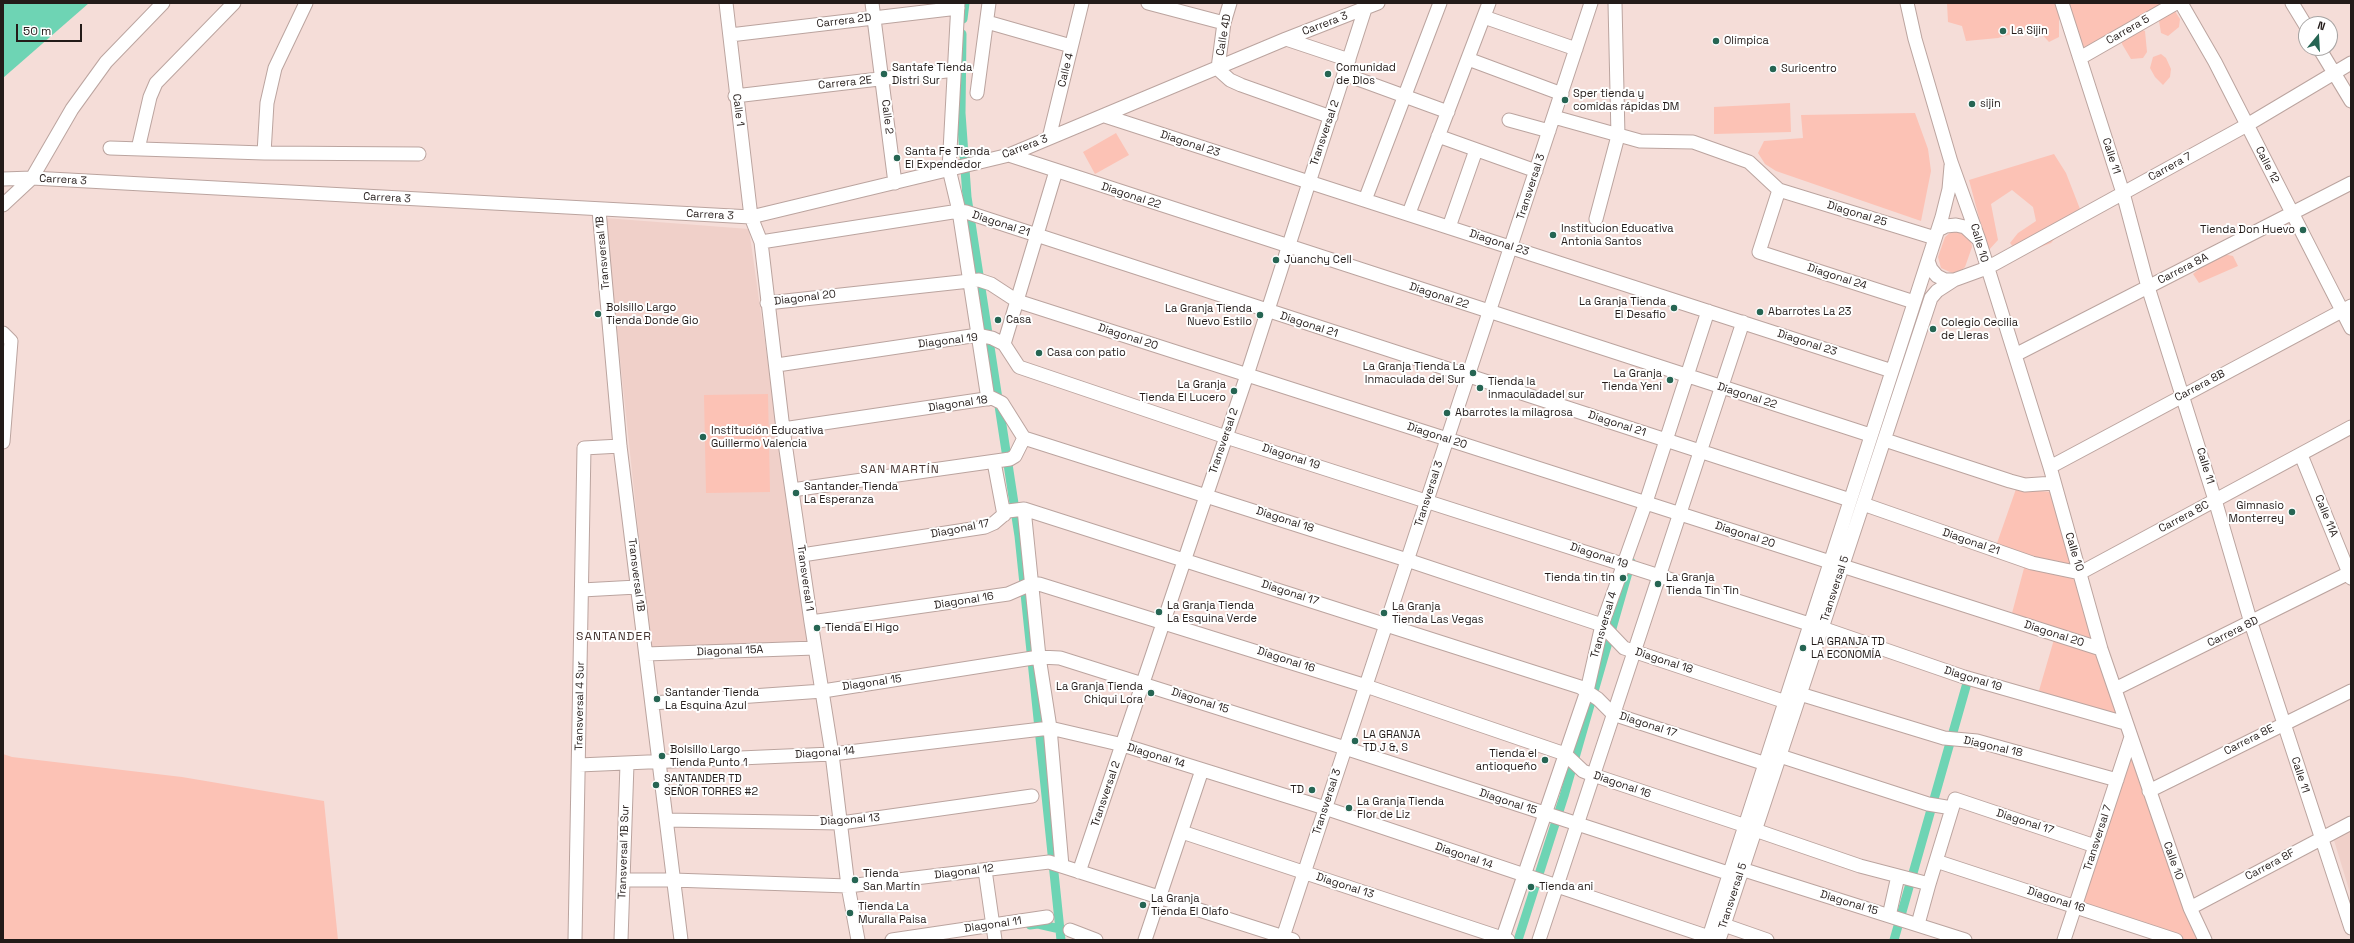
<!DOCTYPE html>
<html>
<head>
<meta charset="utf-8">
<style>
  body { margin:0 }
  #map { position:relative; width:2354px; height:943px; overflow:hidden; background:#f5ddd8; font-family:"Space Grotesk",sans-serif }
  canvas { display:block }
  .frame { position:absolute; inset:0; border:4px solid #231b19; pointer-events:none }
  .north { position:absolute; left:2298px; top:16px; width:40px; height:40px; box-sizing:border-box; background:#fff; border:1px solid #a7a4a3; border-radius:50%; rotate:18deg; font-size:11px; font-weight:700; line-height:16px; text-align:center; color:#231b19 }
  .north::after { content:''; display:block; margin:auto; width:14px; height:18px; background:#266553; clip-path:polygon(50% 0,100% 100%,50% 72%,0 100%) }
  .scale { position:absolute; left:16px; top:24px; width:66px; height:18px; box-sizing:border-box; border:2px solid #231b19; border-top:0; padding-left:5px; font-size:12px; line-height:14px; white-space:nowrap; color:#231b19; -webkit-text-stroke:3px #fff; paint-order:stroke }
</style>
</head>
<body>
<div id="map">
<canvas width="2354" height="943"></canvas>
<div class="frame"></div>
<div class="north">N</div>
<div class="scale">50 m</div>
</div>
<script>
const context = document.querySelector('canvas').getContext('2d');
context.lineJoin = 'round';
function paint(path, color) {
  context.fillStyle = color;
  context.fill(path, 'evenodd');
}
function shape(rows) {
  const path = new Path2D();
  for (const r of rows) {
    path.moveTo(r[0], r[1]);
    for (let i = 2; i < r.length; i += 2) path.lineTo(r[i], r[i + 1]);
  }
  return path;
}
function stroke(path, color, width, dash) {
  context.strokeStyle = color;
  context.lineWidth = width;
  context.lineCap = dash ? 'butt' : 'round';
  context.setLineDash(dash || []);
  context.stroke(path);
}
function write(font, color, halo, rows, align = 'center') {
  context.font = font + ' "Space Grotesk",sans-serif';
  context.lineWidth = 4;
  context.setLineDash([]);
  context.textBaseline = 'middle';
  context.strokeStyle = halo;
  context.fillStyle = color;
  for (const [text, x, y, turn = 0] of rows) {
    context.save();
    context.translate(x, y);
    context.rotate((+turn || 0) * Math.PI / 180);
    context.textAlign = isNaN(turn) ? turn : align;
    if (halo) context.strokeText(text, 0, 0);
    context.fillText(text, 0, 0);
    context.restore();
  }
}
paint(shape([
  [605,218,749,229,808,646,651,650],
  [2351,829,2351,896,2333,837]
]), '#f0d0c9');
paint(shape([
  [1947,3,2059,3,2059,37,2049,42,2035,27,1998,38,1966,41,1962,26,1948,22],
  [2067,3,2171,3,2082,52],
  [2173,8,2180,19,2179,27,2168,36,2161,33,2159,21],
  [2139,29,2145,31,2147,52,2143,58,2131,59,2122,44,2122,37],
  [2161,54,2166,58,2171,69,2170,77,2163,85,2155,77,2150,68,2153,57],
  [1790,103,1791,132,1714,134,1714,107],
  [1915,113,1928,149,1931,171,1921,221,1776,171,1765,164,1758,153,1764,141,1803,138,1801,115],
  [1116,133,1129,155,1095,174,1083,152],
  [2054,154,2066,173,2080,209,2051,243,2020,255,2010,243,2018,233,2036,221,2033,207,2012,190,1991,204,1998,240,1988,251,1969,180],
  [1958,230,1971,240,1972,247,1965,267,1959,272,1952,273,1941,268,1938,257,1945,237,1951,232],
  [2218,253,2233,256,2238,266,2199,283,2193,274],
  [768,394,770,492,706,493,704,395],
  [2016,489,2052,492,2095,643,2011,617,2027,557,1996,546],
  [2055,636,2100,650,2122,720,2038,694],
  [2131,737,2205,940,2177,940,2075,907],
  [3,754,12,757,182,777,324,801,338,940,3,940]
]), '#fcc2b5');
paint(shape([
  [3,3,89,3,3,78]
]), '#6ed4b4');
stroke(shape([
  [963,19,965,3],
  [962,34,961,113,967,197,1019,536,1061,940],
  [1030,925,1038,924,1060,929],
  [1518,940,1564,796,1631,562],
  [1894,940,1967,683]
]), '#6ed4b4', 9);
const minor = shape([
  [726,3,751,217,761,242,783,429,811,622,832,754,848,886,858,940],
  [872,3,895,183],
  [958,3,949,169,959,211,988,399],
  [1148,3,1224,23],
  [1230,3,1224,23,1218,68,1220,71,1230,80,1241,85,1331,117],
  [1907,3,1915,39,1951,162,1979,240,2050,467,2101,649,2190,908,2205,940],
  [2062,3,2123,193,2148,287,2215,500,2251,623,2351,928],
  [2181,3,2215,62,2351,328],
  [2292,3,2306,26],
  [1484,17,1576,49],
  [987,22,1071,46],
  [730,35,958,8],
  [1286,39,1349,60],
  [2319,48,2351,101],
  [2080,58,2176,3],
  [1468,59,1562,94],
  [1344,74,1448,112],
  [977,93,989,3],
  [735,96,955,70],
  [1105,116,1892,371],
  [1554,117,1640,141,1693,142,1749,162,1779,190,1935,238],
  [1509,120,1549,131],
  [1438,136,1536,171],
  [1049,138,1082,3],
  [110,148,264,153,419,154],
  [138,149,150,97,156,83,234,3],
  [264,153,267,103,275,68,306,3],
  [1009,155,1870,435],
  [3,179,32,178,751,217,1009,155,1286,39,1378,3],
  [1779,190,1759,252,1914,302],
  [1365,200,1440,3],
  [3,205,32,178,72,109,106,62,163,3],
  [599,210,620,446,681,940],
  [1409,213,1489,3],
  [1596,219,1618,136,1615,3],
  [1449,227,1476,150],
  [1938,230,1946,226,1956,225,1965,227,1978,239],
  [761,242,959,211,966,212,1850,500],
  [1928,261,1931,269,1937,276,1945,280,1954,280],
  [767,303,979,280,991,284,1017,301,2101,649],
  [3,333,11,341,3,442],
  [1004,344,1056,171],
  [2015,355,2351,183],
  [777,365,978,335,992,338,1004,344,1019,367,1226,437,1809,624],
  [783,429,992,398,1002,403,1024,438,1407,560,1602,625,1624,648,1786,702],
  [1885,440,2010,481,2025,485,2054,483],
  [2301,455,2351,578],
  [994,462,1004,515],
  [2050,467,2351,306],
  [792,490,1010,459,1015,456,1024,438],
  [1863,504,2032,563,2080,573,2351,427],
  [1024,509,1039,657,1050,728,1062,866],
  [802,555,985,527,994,523,1008,511,1024,509,1580,687,1598,699,1613,714,1766,764],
  [582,590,637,587],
  [811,622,1008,594,1031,584,1039,584,1366,686,1565,754,1583,771,1593,775,1746,826],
  [1822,628,1964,677,2125,723],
  [646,654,815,648],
  [2115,689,2351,572],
  [1800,694,1944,738,1977,741,2117,780],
  [652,703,823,691,1039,657,1060,658,1345,748,1740,877],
  [1780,756,1928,804,1952,808],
  [579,765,832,754,1050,728,1123,745,1325,808,1709,937],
  [2149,791,2351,691],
  [666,820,841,823,1032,796],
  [1755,830,1860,866,1929,884,1955,799,2095,846],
  [1182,832,1508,940],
  [1936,861,2176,940],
  [1735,867,1965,940],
  [985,870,995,940],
  [1079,872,1247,375,1365,9],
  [623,880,673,880,848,886,1049,862,1293,940],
  [2190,908,2351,823],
  [1889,916,1898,876],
  [1918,924,1929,884],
  [1724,925,1767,940],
  [1070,930,1096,940],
  [575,940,584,448,620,446],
  [621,940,627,764],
  [892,940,1047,917],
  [1145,940,1202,770],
  [1282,940,1591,3],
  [1502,940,1587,691,1602,625,1646,502,1708,311],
  [1539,940,1743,322],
  [1708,940,1942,217,1949,189,1951,166],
  [1719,940,1931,298,1937,291,1954,280,1987,268,2247,125,2351,63],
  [2064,940,2131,737]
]);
stroke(minor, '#bba49f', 15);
stroke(minor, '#fff', 13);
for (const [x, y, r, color] of [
  [2003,31,4,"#266553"],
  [1716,41,4,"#266553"],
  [1773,69,4,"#266553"],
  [884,74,4,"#266553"],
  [1328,74,4,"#266553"],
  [1565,100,4,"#266553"],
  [1972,104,4,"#266553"],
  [897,158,4,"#266553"],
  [2303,230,4,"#266553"],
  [1553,235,4,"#266553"],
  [1276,260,4,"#266553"],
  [1674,308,4,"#266553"],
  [1760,312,4,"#266553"],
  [598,314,4,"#266553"],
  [1260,315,4,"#266553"],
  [998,320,4,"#266553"],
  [1933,329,4,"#266553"],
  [1039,353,4,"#266553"],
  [1473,373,4,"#266553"],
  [1670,380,4,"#266553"],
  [1480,388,4,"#266553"],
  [1234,391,4,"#266553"],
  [1447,413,4,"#266553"],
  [703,437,4,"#266553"],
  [796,493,4,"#266553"],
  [2292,512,4,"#266553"],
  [1623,578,4,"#266553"],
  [1658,584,4,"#266553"],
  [1159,612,4,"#266553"],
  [1384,613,4,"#266553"],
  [817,628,4,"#266553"],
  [1803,648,4,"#266553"],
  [1151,693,4,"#266553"],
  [657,699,4,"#266553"],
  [1355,741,4,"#266553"],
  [662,756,4,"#266553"],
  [1545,760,4,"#266553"],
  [656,785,4,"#266553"],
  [1312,790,4,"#266553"],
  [1349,808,4,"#266553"],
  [855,880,4,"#266553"],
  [1531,887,4,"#266553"],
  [1143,905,4,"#266553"],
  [850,913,4,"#266553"]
]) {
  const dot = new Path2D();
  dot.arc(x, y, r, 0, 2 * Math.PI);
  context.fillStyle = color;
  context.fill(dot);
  stroke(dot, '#fff', 1.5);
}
write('11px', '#231b19', '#fff', [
  ["Carrera 2D",844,21,-7],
  ["Carrera 3",1325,24,-21],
  ["Carrera 5",2128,30,-30],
  ["Calle 4D",1224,35,-80],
  ["Calle 4",1066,70,-76],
  ["Carrera 2E",845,83,-6],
  ["Calle 1",738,110,83],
  ["Calle 2",887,117,83],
  ["Transversal 2",1325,133,-71],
  ["Diagonal 23",1190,144,18],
  ["Carrera 3",1025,147,-21],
  ["Calle 11",2111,156,72],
  ["Calle 12",2267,165,63],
  ["Carrera 7",2170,167,-29],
  ["Carrera 3",63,180,3],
  ["Transversal 3",1531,187,-72],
  ["Diagonal 22",1131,196,18],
  ["Carrera 3",387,198,3],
  ["Diagonal 25",1857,214,17],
  ["Carrera 3",710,215,3],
  ["Diagonal 21",1001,224,18],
  ["Diagonal 23",1499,243,18],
  ["Calle 10",1979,243,74],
  ["Transversal 1B",603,253,-95],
  ["Carrera 8A",2183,269,-27],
  ["Diagonal 24",1837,277,18],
  ["Diagonal 22",1439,296,18],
  ["Diagonal 20",805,298,-7],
  ["Diagonal 21",1309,325,18],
  ["Diagonal 20",1128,337,18],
  ["Diagonal 19",948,341,-7],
  ["Diagonal 23",1807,343,18],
  ["Carrera 8B",2200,386,-28],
  ["Diagonal 22",1747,396,18],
  ["Diagonal 18",958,404,-8],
  ["Diagonal 21",1617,424,18],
  ["Diagonal 20",1437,436,18],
  ["Transversal 2",1224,441,-71],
  ["Diagonal 19",1291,457,18],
  ["Calle 11",2205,466,73],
  ["Transversal 3",1429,494,-72],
  ["Calle 11A",2326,516,68],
  ["Carrera 8C",2184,517,-28],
  ["Diagonal 18",1285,520,18],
  ["Diagonal 17",960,529,-11],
  ["Diagonal 20",1745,535,18],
  ["Diagonal 21",1971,542,19],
  ["Calle 10",2074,552,73],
  ["Diagonal 19",1599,556,18],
  ["Transversal 1B",636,575,83],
  ["Transversal 1",805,578,82],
  ["Transversal 5",1835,589,-72],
  ["Diagonal 17",1290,593,18],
  ["Diagonal 16",964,601,-9],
  ["Transversal 4",1604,625,-74],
  ["Carrera 8D",2233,632,-26],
  ["Diagonal 20",2054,634,18],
  ["Diagonal 15A",730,651,-2],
  ["Diagonal 16",1286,660,18],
  ["Diagonal 18",1664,661,18],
  ["Diagonal 19",1973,679,17],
  ["Diagonal 15",872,683,-8],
  ["Diagonal 15",1200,701,18],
  ["Transversal 4 Sur",580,706,-89],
  ["Diagonal 17",1648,725,18],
  ["Carrera 8E",2249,740,-27],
  ["Diagonal 18",1993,747,13],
  ["Diagonal 14",825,753,-4],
  ["Diagonal 14",1156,756,17],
  ["Calle 11",2300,775,72],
  ["Diagonal 16",1622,785,19],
  ["Transversal 2",1106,794,-71],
  ["Transversal 3",1327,802,-72],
  ["Diagonal 15",1508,802,18],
  ["Diagonal 13",850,820,-4],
  ["Diagonal 17",2025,822,18],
  ["Transversal 7",2098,838,-72],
  ["Transversal 1B Sur",624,852,-88],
  ["Diagonal 14",1464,856,19],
  ["Calle 10",2173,861,70],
  ["Carrera 8F",2270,865,-28],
  ["Diagonal 12",964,872,-7],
  ["Diagonal 13",1345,886,18],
  ["Transversal 5",1733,896,-72],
  ["Diagonal 16",2056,900,18],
  ["Diagonal 15",1849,903,17],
  ["Diagonal 11",993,925,-8]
]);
write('11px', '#231b19', '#fff', [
  ["La Sijin",2011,31],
  ["Olímpica",1724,41],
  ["Santafe Tienda",892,68],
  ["Distri Sur",892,81],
  ["Comunidad",1336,68],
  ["de DIos",1336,81],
  ["Suricentro",1781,69],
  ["Sper tienda y",1573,94],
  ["comidas rápidas DM",1573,107],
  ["sijin",1980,104],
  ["Santa Fe Tienda",905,152],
  ["El Expendedor",905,165],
  ["Institucion Educativa",1561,229],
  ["Antonia Santos",1561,242],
  ["Tienda Don Huevo",2295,230,"right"],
  ["Juanchy Cell",1284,260],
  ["La Granja Tienda",1666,302,"right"],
  ["El Desafio",1666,315,"right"],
  ["Bolsillo Largo",606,308],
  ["Tienda Donde Gio",606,321],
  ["La Granja Tienda",1252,309,"right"],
  ["Nuevo Estilo",1252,322,"right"],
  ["Abarrotes La 23",1768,312],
  ["Casa",1006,320],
  ["Colegio Cecilia",1941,323],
  ["de Lleras",1941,336],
  ["Casa con patio",1047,353],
  ["La Granja Tienda La",1465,367,"right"],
  ["Inmaculada del Sur",1465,380,"right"],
  ["La Granja",1662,374,"right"],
  ["Tienda Yeni",1662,387,"right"],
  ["Tienda la",1488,382],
  ["inmaculadadel sur",1488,395],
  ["La Granja",1226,385,"right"],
  ["Tienda El Lucero",1226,398,"right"],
  ["Abarrotes la milagrosa",1455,413],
  ["Institución Educativa",711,431],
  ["Guillermo Valencia",711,444],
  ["Santander Tienda",804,487],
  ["La Esperanza",804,500],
  ["Gimnasio",2284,506,"right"],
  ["Monterrey",2284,519,"right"],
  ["Tienda tin tin",1615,578,"right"],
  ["La Granja",1666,578],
  ["Tienda Tin Tin",1666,591],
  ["La Granja Tienda",1167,606],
  ["La Esquina Verde",1167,619],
  ["La Granja",1392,607],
  ["Tienda Las Vegas",1392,620],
  ["Tienda El Higo",825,628],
  ["LA GRANJA TD",1811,642],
  ["LA ECONOMÍA",1811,655],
  ["La Granja Tienda",1143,687,"right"],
  ["Chiqui Lora",1143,700,"right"],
  ["Santander Tienda",665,693],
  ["La Esquina Azul",665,706],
  ["LA GRANJA",1363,735],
  ["TD J &, S",1363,748],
  ["Bolsillo Largo",670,750],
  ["Tienda Punto 1",670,763],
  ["Tienda el",1537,754,"right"],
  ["antioqueño",1537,767,"right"],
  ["SANTANDER TD",664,779],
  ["SEÑOR TORRES #2",664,792],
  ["TD",1304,790,"right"],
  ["La Granja Tienda",1357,802],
  ["Flor de Liz",1357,815],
  ["Tienda",863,874],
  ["San Martín",863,887],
  ["Tienda ani",1539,887],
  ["La Granja",1151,899],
  ["Tienda El Olafo",1151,912],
  ["Tienda La",858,907],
  ["Muralla Paisa",858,920]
], 'left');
context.letterSpacing = '1px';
write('12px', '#463430', '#fff', [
  ["SAN MARTÍN",900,470],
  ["SANTANDER",614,637]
]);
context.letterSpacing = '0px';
</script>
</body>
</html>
